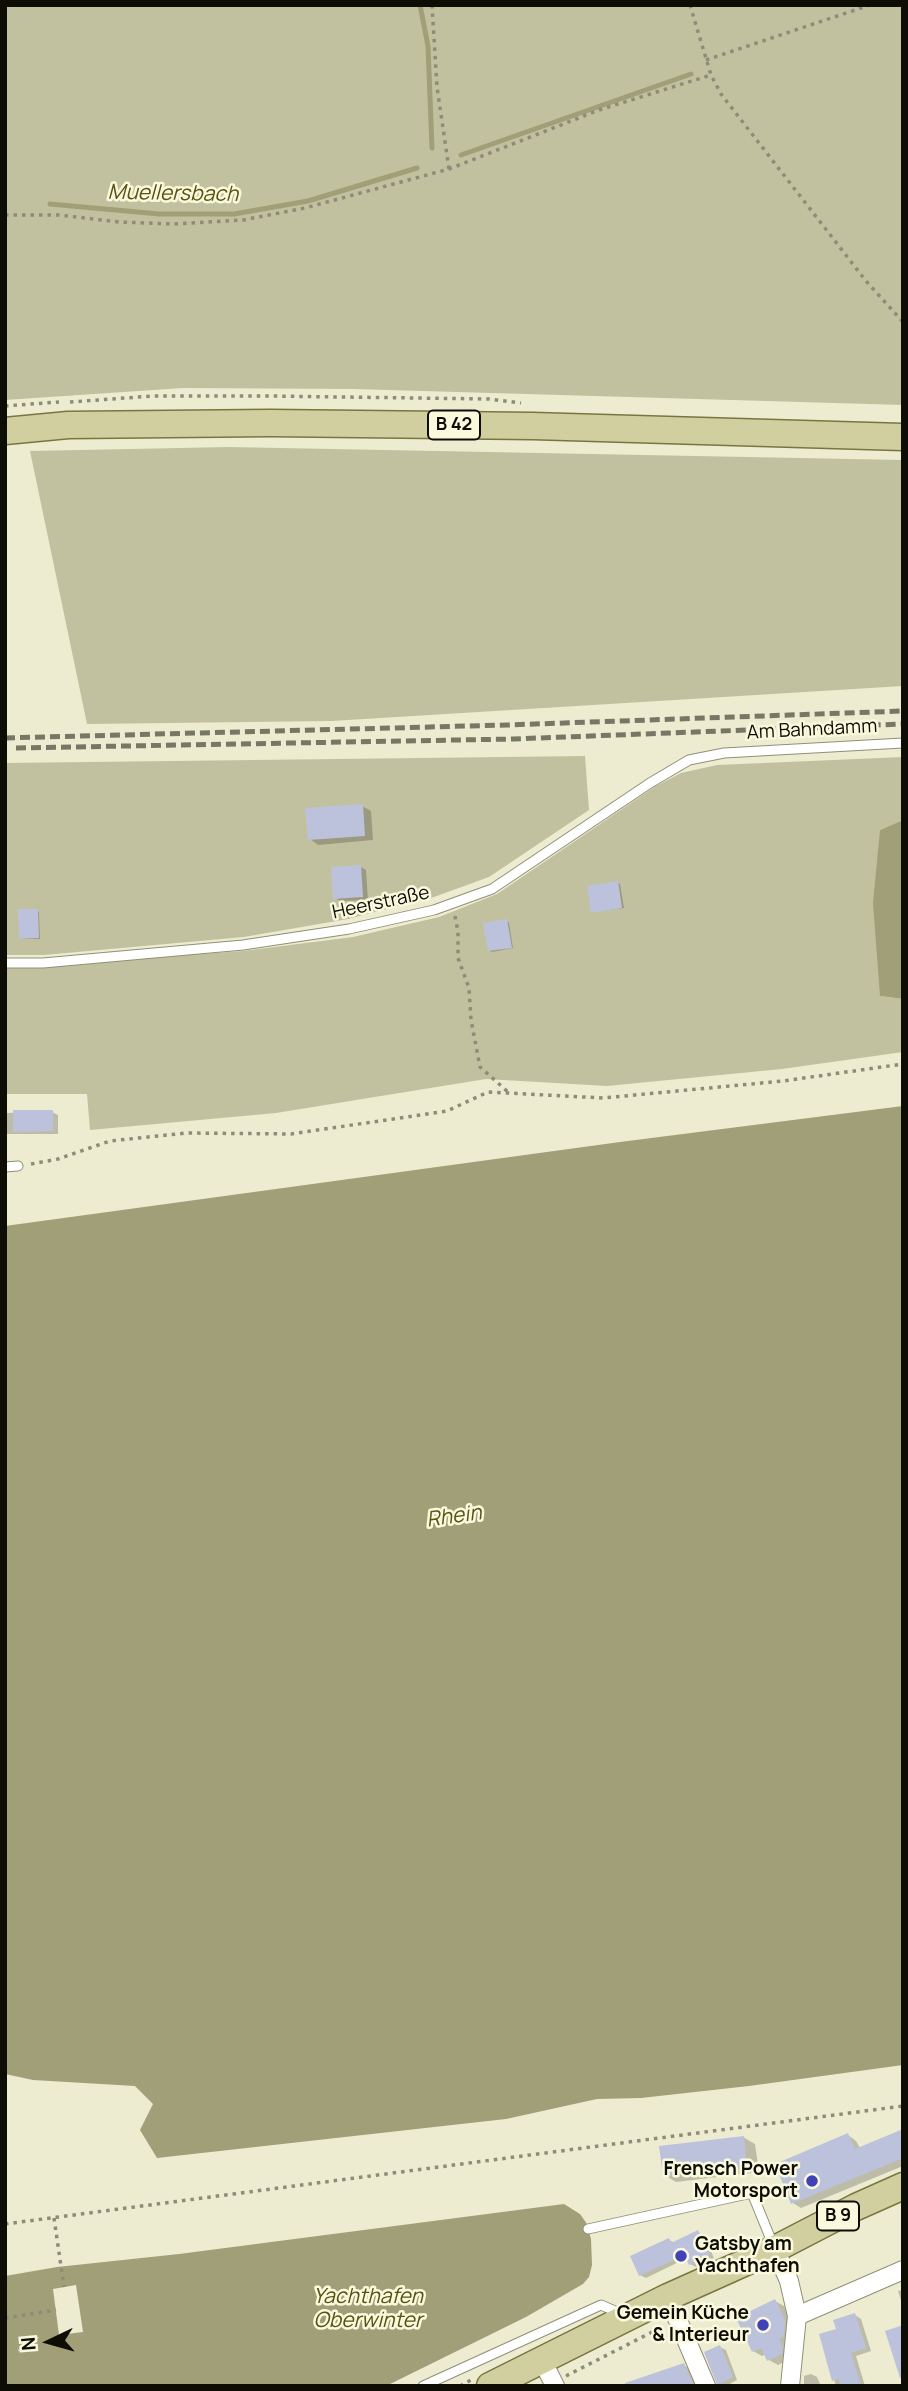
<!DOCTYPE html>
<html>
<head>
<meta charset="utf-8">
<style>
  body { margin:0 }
  #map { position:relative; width:908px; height:2391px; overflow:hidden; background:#edecd1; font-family:Manrope,sans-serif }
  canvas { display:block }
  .frame { position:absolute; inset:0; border:7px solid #0d0d05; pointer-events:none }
  .north { position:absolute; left:14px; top:2307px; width:70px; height:70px; -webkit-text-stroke:5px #faf9de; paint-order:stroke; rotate:265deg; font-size:19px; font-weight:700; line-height:28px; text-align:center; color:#0d0d05 }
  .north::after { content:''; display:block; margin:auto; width:24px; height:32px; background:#0d0d05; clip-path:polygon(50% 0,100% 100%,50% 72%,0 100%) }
</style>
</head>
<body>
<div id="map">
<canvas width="908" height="2391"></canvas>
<div class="frame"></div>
<div class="north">N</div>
</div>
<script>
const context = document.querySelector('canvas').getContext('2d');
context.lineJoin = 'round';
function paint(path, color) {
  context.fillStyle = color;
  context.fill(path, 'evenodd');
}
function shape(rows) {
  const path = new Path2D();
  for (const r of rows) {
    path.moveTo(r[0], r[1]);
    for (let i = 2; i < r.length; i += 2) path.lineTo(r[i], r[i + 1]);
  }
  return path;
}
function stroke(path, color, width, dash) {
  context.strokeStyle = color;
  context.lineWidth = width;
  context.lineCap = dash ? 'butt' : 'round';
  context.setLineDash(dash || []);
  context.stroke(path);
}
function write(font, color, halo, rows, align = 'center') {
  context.font = font + ' Manrope,sans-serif';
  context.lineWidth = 5;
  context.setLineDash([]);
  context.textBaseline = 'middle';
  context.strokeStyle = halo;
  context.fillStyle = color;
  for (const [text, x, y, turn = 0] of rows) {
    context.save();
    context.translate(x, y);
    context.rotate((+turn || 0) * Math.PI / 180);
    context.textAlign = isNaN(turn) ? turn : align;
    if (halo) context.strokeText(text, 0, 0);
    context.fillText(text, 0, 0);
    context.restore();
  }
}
paint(shape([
  [5,5,903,5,903,405,354,389,183,388,5,400],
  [229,447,903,460,903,686,332,721,87,724,30,451],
  [585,756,589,810,489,877,434,897,348,919,244,937,44,955,5,955,5,763],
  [903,757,903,820,880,830,880,996,903,999,903,1052,782,1069,607,1086,486,1079,276,1113,90,1130,87,1094,5,1094,5,968,243,951,353,937,439,917,497,894,656,786,681,773,717,765]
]), '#c2c19f');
paint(shape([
  [903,820,903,999,880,996,873,903,880,830],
  [903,1106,903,2065,749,2086,641,2098,597,2099,506,2119,157,2158,140,2130,153,2104,135,2086,33,2080,5,2074,5,1226,620,1142],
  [564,2204,580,2214,587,2224,591,2239,592,2265,589,2277,583,2284,526,2317,386,2386,5,2386,5,2276,57,2267,179,2254]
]), '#a09f77');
paint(shape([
  [76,2285,83,2332,59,2335,53,2289]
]), '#edecd1');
paint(shape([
  [362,806,371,811,373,840,318,845,310,839],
  [361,867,366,870,368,900,340,901,335,898],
  [618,883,620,884,624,908,593,912],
  [37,910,39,912,40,939,23,939,21,938],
  [507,921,509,923,513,948,492,952,489,950],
  [52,1112,58,1115,58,1134,5,1134,5,1113],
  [903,2131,903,2166,801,2208,793,2203,848,2135,856,2141,860,2148],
  [743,2137,755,2144,759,2172,676,2182,664,2175],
  [697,2232,703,2235,714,2258,696,2267,690,2264,687,2258,646,2278,640,2275,669,2240,675,2243],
  [903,2290,903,2306,898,2291],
  [775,2301,784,2306,794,2326,790,2359,778,2365,769,2360,766,2354,762,2356,753,2351],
  [855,2315,861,2319,871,2351,856,2356,865,2386,836,2386,821,2335,838,2330],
  [720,2347,726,2350,737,2380,726,2386,718,2384],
  [683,2365,689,2368,697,2386,626,2386],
  [811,2374,817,2377,821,2386,804,2386,804,2376]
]), '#0003');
stroke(shape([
  [420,5,428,46,432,148],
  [461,155,691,74],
  [50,204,159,214,234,214,308,201,417,168]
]), '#a09f77', 5);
paint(shape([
  [363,804,365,836,308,840,305,808],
  [361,865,363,897,333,899,331,867],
  [618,881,622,908,591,913,587,886],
  [18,909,38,909,39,938,19,939],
  [507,919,512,948,488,951,483,923],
  [13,1110,53,1110,53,1131,13,1132],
  [903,2129,903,2158,791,2204,775,2164,848,2133,855,2149],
  [744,2136,747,2165,663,2176,659,2146],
  [698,2230,710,2255,689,2265,684,2255,639,2276,630,2256,669,2238,671,2243],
  [775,2299,785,2320,784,2336,779,2339,783,2347,782,2354,767,2361,761,2348,752,2352,736,2318],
  [855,2313,866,2348,851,2353,861,2386,840,2386,839,2379,832,2381,819,2334,836,2329,833,2320],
  [903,2325,903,2378,900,2378,885,2331],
  [720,2345,733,2377,717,2385,704,2352],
  [684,2363,694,2386,625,2386,625,2383]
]), '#bcc2db');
const lane = shape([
  [5,963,43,963,243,945,349,929,434,910,492,889,650,783,689,760,724,753,903,743],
  [5,1167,18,1166],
  [588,2229,752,2193,774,2247],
  [423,2386,601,2305,624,2315]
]);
const street = shape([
  [775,2249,789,2281,797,2316,790,2386],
  [668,2297,706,2386],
  [797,2316,903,2270],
  [542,2360,555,2386]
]);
const primary = shape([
  [5,431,68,425,270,423,533,426,903,437],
  [490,2386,668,2297,775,2249,856,2207,903,2186]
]);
stroke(lane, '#909077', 11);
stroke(street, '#909077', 20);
stroke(primary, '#787640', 29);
stroke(shape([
  [432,5,437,87,449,169],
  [690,5,711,75,721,94,866,281,903,322],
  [706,60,870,5],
  [5,215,59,215,119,222,174,224,243,220,305,208,449,169,599,110,711,75],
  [70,402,152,396,269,396,489,399,521,403],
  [5,406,59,402],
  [455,916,458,932,458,958,469,988,471,1020,480,1067,508,1092],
  [31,1164,58,1159,110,1141,187,1133,291,1134,447,1111,488,1092,603,1098,783,1081,903,1064],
  [54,2218,64,2287],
  [5,2224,903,2106],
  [5,2318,56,2310],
  [566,2376,662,2327],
  [460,2386,471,2380]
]), '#8d8c7a', 3.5, [3.5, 5]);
stroke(lane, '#fff', 9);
stroke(street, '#fff', 18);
stroke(primary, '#d1cea0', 26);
stroke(shape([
  [5,738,507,725,903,711],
  [16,748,513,739,903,724]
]), '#776', 5, [10, 5]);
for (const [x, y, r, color] of [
  [812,2181,7,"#4043b8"],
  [681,2256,7,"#4043b8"],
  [763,2325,7,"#4043b8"]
]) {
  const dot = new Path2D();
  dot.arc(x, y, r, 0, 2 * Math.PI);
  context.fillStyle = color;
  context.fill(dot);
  stroke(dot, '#faf9de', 2.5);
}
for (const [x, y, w] of [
  [454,425,52],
  [838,2216,42]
]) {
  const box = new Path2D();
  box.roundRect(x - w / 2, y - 14.5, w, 29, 5);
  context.fillStyle = '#faf9de';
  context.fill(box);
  stroke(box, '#0d0d05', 2);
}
write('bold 18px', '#0d0d05', null, [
  ["B 42",454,425],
  ["B 9",838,2216]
]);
write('19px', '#0d0d05', '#faf9de', [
  ["Am Bahndamm",812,730,-3],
  ["Heerstraße",381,903,-12]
]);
write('bold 19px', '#0d0d05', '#faf9de', [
  ["Frensch Power",798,2170],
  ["Motorsport",798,2192],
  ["Gatsby am",695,2245,"left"],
  ["Yachthafen",695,2267,"left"],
  ["Gemein Küche",749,2314],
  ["& Interieur",749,2336]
], 'right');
write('italic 21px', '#585410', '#faf9de', [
  ["Muellersbach",173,194,1],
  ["Rhein",454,1517,-8],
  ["Yachthafen",368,2297],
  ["Oberwinter",368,2321]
]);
</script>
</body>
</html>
